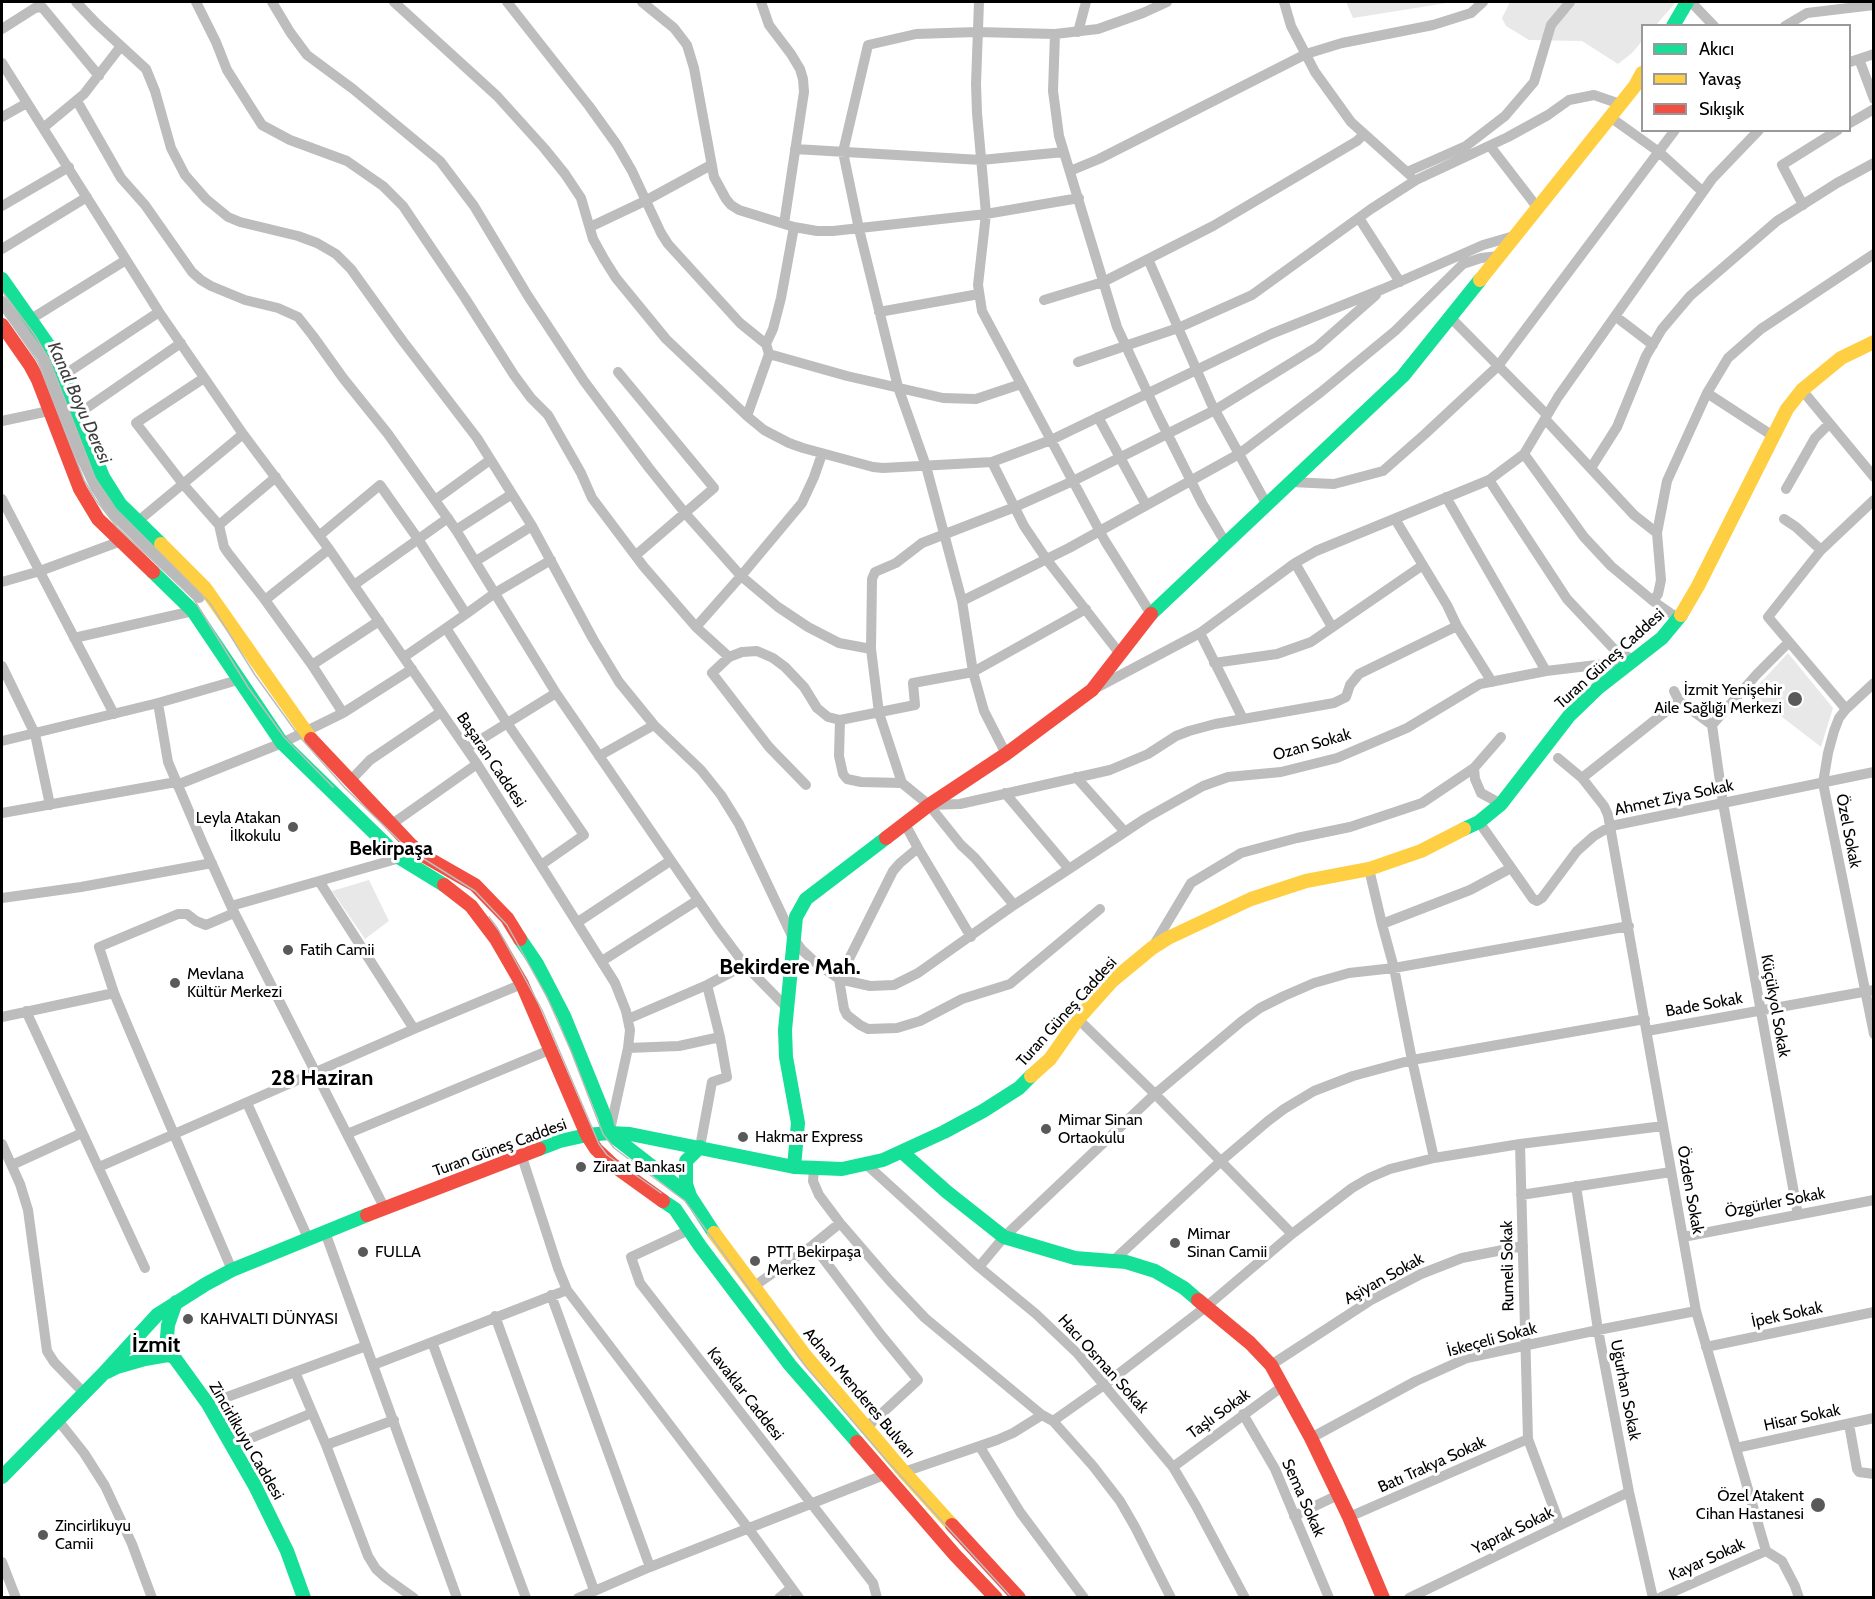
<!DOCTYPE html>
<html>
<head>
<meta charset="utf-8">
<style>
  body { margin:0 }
  #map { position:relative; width:1875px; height:1599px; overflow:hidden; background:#fff; font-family:Cabin,sans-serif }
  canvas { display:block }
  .frame { position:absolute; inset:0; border:3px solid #000; pointer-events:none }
  .legend { position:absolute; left:1641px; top:24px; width:210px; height:108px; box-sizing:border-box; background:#fff; border:2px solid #999; margin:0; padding:8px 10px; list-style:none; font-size:18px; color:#000 }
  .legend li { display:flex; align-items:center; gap:12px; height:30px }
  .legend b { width:30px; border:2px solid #999 }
</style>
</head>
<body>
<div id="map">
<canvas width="1875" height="1599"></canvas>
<div class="frame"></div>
<ul class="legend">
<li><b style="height:8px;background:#16e098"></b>Akıcı</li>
<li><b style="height:8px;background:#ffcf43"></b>Yavaş</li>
<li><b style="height:8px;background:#f24e42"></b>Sıkışık</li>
</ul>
</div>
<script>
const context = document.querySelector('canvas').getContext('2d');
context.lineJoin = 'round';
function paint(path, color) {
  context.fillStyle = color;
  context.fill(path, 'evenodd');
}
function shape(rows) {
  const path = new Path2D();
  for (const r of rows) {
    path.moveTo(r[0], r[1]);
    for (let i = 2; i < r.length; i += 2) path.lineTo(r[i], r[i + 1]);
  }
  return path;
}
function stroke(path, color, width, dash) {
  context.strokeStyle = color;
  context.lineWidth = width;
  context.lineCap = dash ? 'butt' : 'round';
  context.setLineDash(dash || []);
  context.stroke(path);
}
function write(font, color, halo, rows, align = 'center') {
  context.font = font + ' Cabin,sans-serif';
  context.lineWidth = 6;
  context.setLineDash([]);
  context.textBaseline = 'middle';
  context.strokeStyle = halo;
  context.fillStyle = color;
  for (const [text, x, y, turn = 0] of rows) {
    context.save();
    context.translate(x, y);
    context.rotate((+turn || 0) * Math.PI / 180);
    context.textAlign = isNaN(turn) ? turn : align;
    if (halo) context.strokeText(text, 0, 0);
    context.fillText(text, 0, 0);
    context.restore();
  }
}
paint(shape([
  [1346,2,1453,2,1353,18],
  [1510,2,1676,2,1656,25,1642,26,1642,41,1632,53,1618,64,1582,41,1529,40,1506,26,1502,18],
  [1788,653,1833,708,1821,747,1751,693],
  [369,880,389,921,365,939,332,891]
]), '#e8e8e8');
stroke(shape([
  [2,302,43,357,82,457,96,487,113,513,199,597]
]), '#bababa', 12);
stroke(shape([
  [76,2,96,23,146,69,155,91,171,148,185,175,206,199,228,217,240,222,298,236,317,243,336,254,351,269,402,340,477,438,532,526,593,639,619,682,654,725,701,770,721,795,739,824,793,938,802,950,816,963,839,979,870,986,894,985,918,973,1014,905,1069,869],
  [196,2,216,42,227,70,262,125,290,140,347,161,383,186,403,206,465,298,514,375,531,398,548,415,581,473,592,498,644,567,696,627,729,657],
  [272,2,290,32,307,55,353,89,440,161,474,206,528,296,584,381,649,468,685,513,741,576,778,607,808,627,839,643,871,649],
  [394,2,497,96,544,148,565,174,581,198,593,239,604,259,616,278,666,339,747,416,764,430,789,443,803,448,873,467,883,468,992,462,1051,440,1271,334,1383,289,1483,245,1514,236],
  [507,2,589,106,617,145,632,171,661,233,668,244,740,323,766,344,769,354,747,416],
  [642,2,674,28,687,45,694,68,714,177,726,199,731,205,739,210,794,227,817,231,833,231,986,214,1079,198],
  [761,2,769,25,791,54,800,69,803,79,804,92,784,224],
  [979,2,976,84,977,113,986,214,978,285,982,311,1105,541,1151,614],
  [1284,2,1291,26,1315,72,1351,122,1410,175],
  [1691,2,1714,26],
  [1785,26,1807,13,1874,5],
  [2,29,35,8,42,7,99,76],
  [1078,32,1086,2],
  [1055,34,1053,91,1059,136,1117,327,1157,413,1202,503,1225,542],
  [1859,59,1874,99],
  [1850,62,1874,54],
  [2,63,159,312,243,434,329,549,477,764,615,983,626,1011,630,1030,628,1048,610,1130],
  [77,101,121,178,145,205,192,272,201,280,211,286,245,300,278,308,298,317,313,336,343,378,388,434,456,530,556,693,718,929,745,965,787,1008],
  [2,117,27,103],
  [1610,117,1659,152,1703,192],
  [1850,123,1874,109],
  [43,128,84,94,121,46],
  [1490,146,1537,207],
  [795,149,981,160,1064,152],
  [1070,171,1099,159,1306,54,1342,43,1433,25,1471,13,1483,2],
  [1407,172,1466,146,1505,116,1534,82,1551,25,1570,2],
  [1803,205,1782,165,1838,130],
  [2,206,69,167],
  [1359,218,1400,282],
  [590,227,645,201,711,165],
  [2,249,87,197],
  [1148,259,1211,403,1267,505],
  [1044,300,1103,282,1213,226,1357,141,1364,134],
  [879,312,979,294],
  [1615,316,1653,345],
  [1451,318,1547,415],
  [31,319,126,260],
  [766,344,773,329,781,298,794,227],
  [769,354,847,376,943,398,976,399,1021,384],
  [1078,362,1178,328,1252,295,1371,209,1416,180,1508,137,1548,115,1569,100,1594,95,1620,104],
  [618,372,714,488,636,555],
  [64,375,159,312],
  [1802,390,1874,477],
  [1707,393,1773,436],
  [78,414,181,343],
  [1098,417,1146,505],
  [1545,419,1634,515,1657,533,1667,481,1707,393,1728,358,1761,329,1874,254],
  [2,421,49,411],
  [1524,454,1584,537,1611,566,1653,601,1679,619],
  [992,462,1024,526,1047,560,1120,654],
  [1591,468,1617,427,1646,356,1662,329,1690,296,1777,221,1837,183,1874,163],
  [1489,480,1567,599,1613,648,1635,661],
  [1291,482,1334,484,1383,471,1425,434,1498,366,1675,130],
  [1786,489,1815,438,1829,424],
  [1446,497,1546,671],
  [2,499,114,714],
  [435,500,490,460],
  [1395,519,1447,605,1457,626,1492,682],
  [1784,519,1796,527,1821,550],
  [137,522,243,434],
  [219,525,276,477],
  [456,530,512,494],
  [320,535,380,485,418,539,466,614,446,628,507,723,584,835,541,865],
  [476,561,532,526],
  [1295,563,1332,627],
  [2,582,40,571,121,541],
  [354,585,448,518],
  [265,600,329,549],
  [962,601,1069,548,1239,454,1321,392,1395,331,1463,264,1481,258,1499,256],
  [1653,601,1658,594,1661,580,1657,533],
  [466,614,495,593,551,560],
  [696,627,741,576,802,503,814,477,822,454],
  [1200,633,1243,719],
  [74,638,193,611],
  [1789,642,1757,674,1712,725,1723,803,1798,1215],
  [404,657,446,628],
  [1214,663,1277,654,1311,642,1423,565],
  [312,665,379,621],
  [2,666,35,734,50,805],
  [1874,683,1846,709,1839,718,1834,731,1828,753,1823,783,1874,1034],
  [1098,687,1200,633,1295,563,1316,551,1489,480,1524,454,1558,397,1712,179,1759,130],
  [1674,691,1679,701,1712,725],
  [158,703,168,762,203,844,231,906,385,1209],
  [1846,709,1768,617,1821,550,1874,500],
  [343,713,412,669],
  [840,720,839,756,843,774,847,779,861,782,902,783],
  [2,741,158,703,238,680],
  [467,748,556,693],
  [1006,754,984,711,973,672,962,601,926,466,898,387,859,229,843,152,868,45,916,34,977,32,1055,34,1098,29,1143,13,1167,2],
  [599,756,654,725],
  [1558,758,1582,778,1604,806,1608,815,1696,1311,1766,1551,1782,1561,1795,1586,1799,1598],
  [1474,768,1475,779,1481,793,1501,804],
  [1076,777,1125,832],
  [1582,778,1679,701],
  [350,781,370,760,441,712],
  [177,785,282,743,343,713,312,665,265,600,228,553,224,547,219,525,183,484,136,423,204,378],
  [806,785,769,747,712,673,729,657,742,652,757,651,773,658,785,667,804,687,817,708,828,717,840,720,915,705,913,683,973,672,1086,609],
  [1005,793,1069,869,1146,818,1203,786,1228,777,1281,772,1337,758,1407,728,1480,684,1546,671,1630,661],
  [929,805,960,804,1110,770,1148,754,1176,736,1189,731,1215,724,1334,703,1346,697,1350,685,1359,674,1457,626],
  [2,813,176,782],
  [1479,822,1524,886,1533,899,1537,901,1542,898,1577,851,1594,836,1611,826,1874,772],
  [392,824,477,764],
  [905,824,918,848,971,937],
  [918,848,900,863,893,871,839,979,844,1009,847,1015,860,1025,868,1029,897,1028,920,1021,962,999,1010,984,1100,909],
  [1369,869,1382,924],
  [319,881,414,1029],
  [2,898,81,887,212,863],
  [1014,905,975,858,961,845,929,805,902,783,879,713,871,649,872,579,875,572,896,563,922,543,1015,507,1073,481,1215,410,1317,347,1376,295],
  [231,906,400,858],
  [578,922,670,861],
  [1155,943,1191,883,1241,853,1297,838,1350,827,1422,803,1474,768,1501,737],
  [602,961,698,900],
  [26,1011,145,1268],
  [2,1017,114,993],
  [628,1019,707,985,745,965],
  [1078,1019,1155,1094,1292,1234],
  [1647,1031,1874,990],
  [628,1048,679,1046,720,1037],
  [247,1103,308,1238],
  [347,1134,552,1049],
  [2,1144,20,1184,28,1210,47,1351,54,1362,84,1393],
  [1520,1144,1528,1439,1560,1525],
  [700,1147,712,1082,727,1077,720,1037,707,985],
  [522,1157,558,1268,567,1290,748,1528,799,1598],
  [1434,1158,1412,1060,1394,968,1382,924,1470,890,1511,868],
  [866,1164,979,1267,1036,1314,1078,1354,1173,1467,1196,1506,1245,1598],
  [12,1165,82,1133],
  [99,1167,414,1029,522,984],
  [814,1169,813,1181,819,1195,840,1223,890,1281,925,1318,1042,1415,1053,1421,1093,1466,1120,1501,1135,1527,1171,1598],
  [1576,1186,1598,1330,1629,1492,1653,1598],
  [1521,1195,1671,1172],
  [689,1230,631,1257,640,1283,873,1583,877,1598],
  [325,1232,457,1598],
  [1683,1237,1874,1200],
  [813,1245,881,1335,918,1380,867,1427],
  [1114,1260,1221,1161,1268,1121,1284,1109,1314,1091,1353,1076,1412,1060,1645,1019],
  [979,1267,1004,1237,1155,1094,1242,1021,1260,1008,1284,996,1314,983,1349,973,1394,968,1629,926],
  [232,1270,129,1029,114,993,99,947,178,914,187,914,196,921,206,925,234,913],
  [753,1287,813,1245,840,1223],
  [551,1295,650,1567],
  [495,1316,594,1590],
  [432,1342,526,1598],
  [1706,1347,1874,1312],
  [373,1365,567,1290],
  [1271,1365,1371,1300,1421,1274,1462,1258,1523,1246],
  [295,1372,326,1445,368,1556,376,1569,386,1578,414,1598],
  [208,1404,366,1346],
  [1243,1414,1275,1469,1329,1598],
  [57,1419,84,1453,105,1486,132,1544,152,1598],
  [1053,1421,1104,1385,1207,1306,1292,1234,1352,1188,1369,1178,1390,1169,1434,1158,1520,1144,1663,1126],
  [1849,1424,1857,1469,1859,1472,1874,1474],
  [1311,1438,1416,1381,1467,1358,1598,1330,1696,1311],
  [326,1445,394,1420],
  [232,1446,312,1413],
  [980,1447,1020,1512,1084,1598],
  [1736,1448,1874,1418],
  [1173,1467,1283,1386],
  [904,1472,997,1440,1013,1433,1042,1415],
  [1294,1516,1338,1495],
  [1349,1517,1528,1439],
  [2,1562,16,1598],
  [578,1598,650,1567,884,1475],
  [779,1598,791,1588],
  [1409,1598,1629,1492],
  [1659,1598,1766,1551]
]), '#bdbdbd', 10);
stroke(shape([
  [1673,26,1687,2],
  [2,279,56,356,103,477,120,504,161,544],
  [153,572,193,611,282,743,400,858,444,885],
  [1151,614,1403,376,1480,280],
  [1464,829,1479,822,1501,804,1569,716,1598,688,1662,638,1681,615],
  [520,939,537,964,564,1016,605,1117,609,1133,690,1196,714,1233],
  [539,1149,560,1141,587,1135,609,1133,630,1134,794,1167,842,1169,883,1160,944,1132,983,1111,1019,1088,1031,1076],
  [902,1152,947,1192,1004,1237,1075,1258,1126,1262,1155,1271,1184,1288,1198,1300],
  [794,1167,798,1123,786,1057,785,1030,796,917,806,899,886,838],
  [690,1196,686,1184,686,1161,700,1147],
  [663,1201,675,1209,700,1246,790,1365,857,1442],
  [176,1302,168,1325,167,1337,169,1347,174,1357,208,1404,255,1486,287,1551,304,1598],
  [107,1372,117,1367,145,1359,168,1355,174,1357],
  [2,1477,103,1374,157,1315,206,1284,232,1270,367,1215]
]), '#16e098', 14);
stroke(shape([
  [1480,280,1635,86,1642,73],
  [161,544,205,588,311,739],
  [1681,615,1698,586,1787,409,1802,390,1841,358,1874,342],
  [1031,1076,1050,1059,1078,1019,1112,981,1152,948,1168,938,1251,899,1306,881,1369,869,1421,851,1464,829],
  [714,1233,804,1354,904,1472,952,1525]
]), '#ffcf43', 14);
stroke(shape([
  [2,325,30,365,38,380,80,489,98,519,153,572],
  [311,739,411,845,426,857,475,885,507,918,520,939],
  [886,838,929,805,1006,754,1092,690,1151,614],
  [444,885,471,906,496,939,522,984,587,1135,596,1149,613,1165,663,1201],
  [367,1215,539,1149],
  [1198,1300,1250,1343,1271,1365,1311,1438,1349,1517,1383,1598],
  [857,1442,955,1555,996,1598],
  [952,1525,1019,1598]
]), '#f24e42', 14);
stroke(shape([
  [2,291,34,334,49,359,95,478,116,509,210,603,255,675,299,736,345,788,408,849,475,891,507,925,547,997,571,1051,603,1134,614,1148,685,1201,806,1367,888,1462,1012,1598],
  [2,310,38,362,84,480,95,499,117,527,193,598,248,687,284,737,333,787],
  [489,917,498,929,542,1010,599,1144,607,1155,661,1193]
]), '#bdbdbd', 1.5);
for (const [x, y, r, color] of [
  [1795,699,8,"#595959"],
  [293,827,6,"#595959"],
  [288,950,6,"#595959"],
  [175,983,6,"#595959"],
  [1046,1129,6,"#595959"],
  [743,1137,6,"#595959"],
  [581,1167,6,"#595959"],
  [1175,1243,6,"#595959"],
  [363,1252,6,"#595959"],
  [755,1261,6,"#595959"],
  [188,1319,6,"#595959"],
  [1818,1505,8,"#595959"],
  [43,1535,6,"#595959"]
]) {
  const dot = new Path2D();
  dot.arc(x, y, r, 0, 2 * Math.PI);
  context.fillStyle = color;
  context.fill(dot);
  stroke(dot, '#fff', 2);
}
write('16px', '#000', '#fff', [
  ["Turan Güneş Caddesi",1610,659,-42],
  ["Ozan Sokak",1312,745,-16],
  ["Başaran Caddesi",491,760,56],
  ["Ahmet Ziya Sokak",1674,798,-12],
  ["Özel Sokak",1848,831,79],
  ["Bade Sokak",1704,1005,-10],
  ["Küçükyol Sokak",1775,1006,80],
  ["Turan Güneş Caddesi",1067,1012,-48],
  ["Turan Güneş Caddesi",500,1148,-20],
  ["Özden Sokak",1690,1190,80],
  ["Özgürler Sokak",1775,1203,-11],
  ["Rumeli Sokak",1508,1266,-91],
  ["Aşiyan Sokak",1384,1279,-29],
  ["İpek Sokak",1787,1315,-12],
  ["İskeçeli Sokak",1492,1340,-15],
  ["Hacı Osman Sokak",1103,1364,48],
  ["Uğurhan Sokak",1625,1390,79],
  ["Adnan Menderes Bulvarı",859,1393,50],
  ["Kavaklar Caddesi",745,1394,52],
  ["Taşlı Sokak",1219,1414,-36],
  ["Hisar Sokak",1802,1418,-12],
  ["Zincirlikuyu Caddesi",246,1441,60],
  ["Batı Trakya Sokak",1432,1465,-24],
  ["Sema Sokak",1303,1498,66],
  ["Yaprak Sokak",1513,1531,-26],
  ["Kayar Sokak",1707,1560,-24]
]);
write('16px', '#000', '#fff', [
  ["İzmit Yenişehir",1782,690,"right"],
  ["Aile Sağlığı Merkezi",1782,708,"right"],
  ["Leyla Atakan",281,818,"right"],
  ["İlkokulu",281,836,"right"],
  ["Fatih Camii",300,950],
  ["Mevlana",187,974],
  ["Kültür Merkezi",187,992],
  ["Mimar Sinan",1058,1120],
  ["Ortaokulu",1058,1138],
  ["Hakmar Express",755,1137],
  ["Ziraat Bankası",593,1167],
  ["Mimar",1187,1234],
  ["Sinan Camii",1187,1252],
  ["FULLA",375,1252],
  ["PTT Bekirpaşa",767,1252],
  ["Merkez",767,1270],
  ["KAHVALTI DÜNYASI",200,1319],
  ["Özel Atakent",1804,1496,"right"],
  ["Cihan Hastanesi",1804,1514,"right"],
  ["Zincirlikuyu",55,1526],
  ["Camii",55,1544]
], 'left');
write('italic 18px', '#3e3e3e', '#fff', [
  ["Kanal Boyu Deresi",79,403,66]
]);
write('bold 20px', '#000', '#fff', [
  ["Bekirpaşa",391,849]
]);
write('bold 22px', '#000', '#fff', [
  ["Bekirdere Mah.",790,968],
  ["28 Haziran",322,1079],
  ["İzmit",156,1346]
]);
</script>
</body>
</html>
